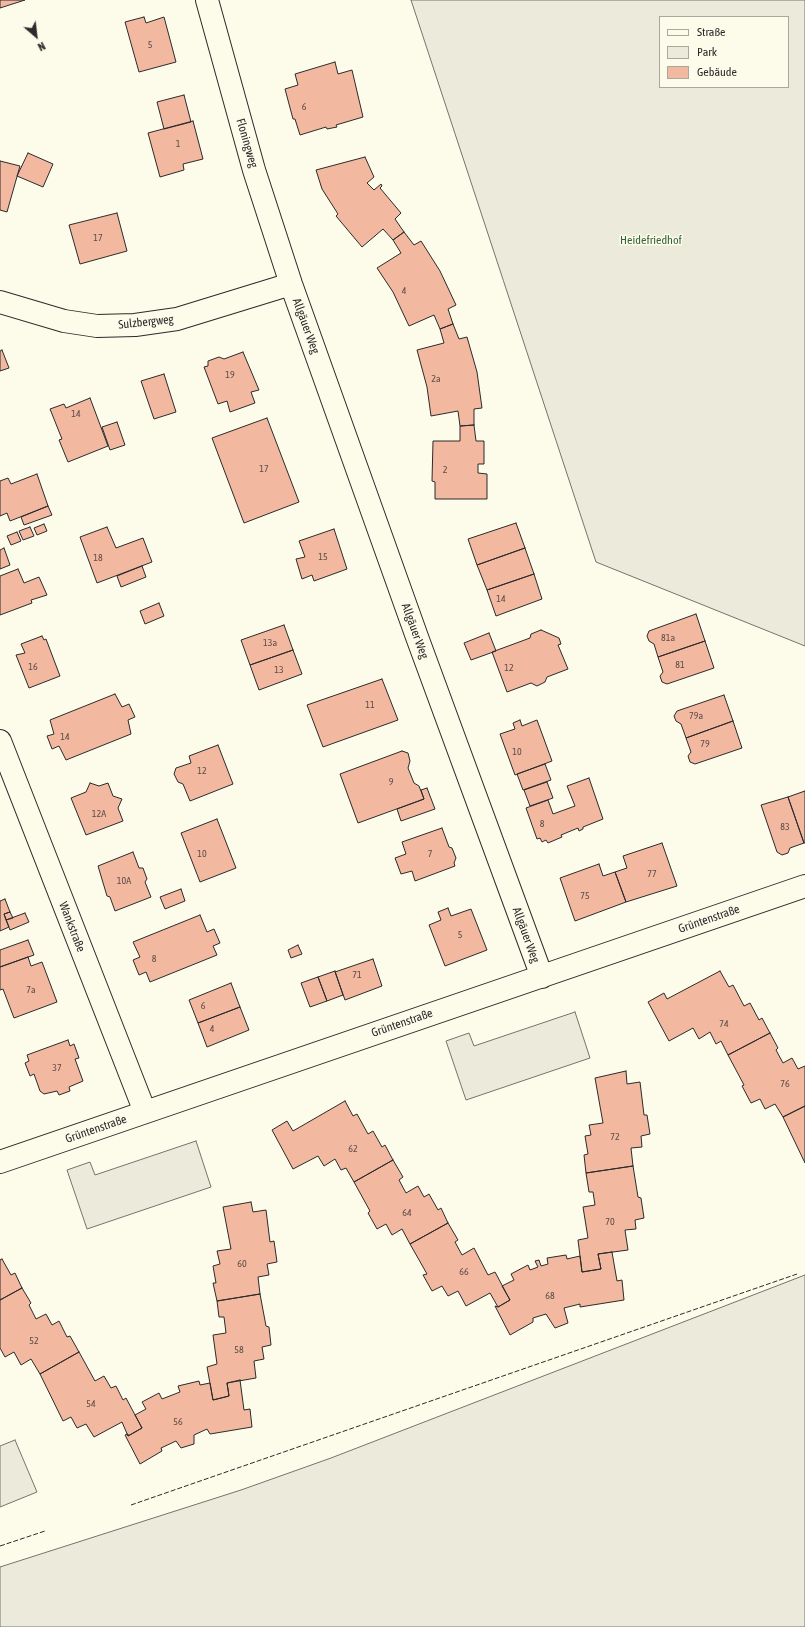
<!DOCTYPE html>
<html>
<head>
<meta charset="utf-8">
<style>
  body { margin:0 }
  #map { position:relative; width:805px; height:1627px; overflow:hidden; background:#fdfbea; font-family:"Asap Condensed",sans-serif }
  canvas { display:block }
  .legend { position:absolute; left:659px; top:16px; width:130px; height:72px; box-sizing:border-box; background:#fdfbea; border:1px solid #a9a89e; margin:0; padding:5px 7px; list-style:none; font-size:12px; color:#2b2b2b }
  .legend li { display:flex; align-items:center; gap:8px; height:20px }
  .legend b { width:20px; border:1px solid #a9a89e }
  .north { position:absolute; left:16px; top:16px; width:40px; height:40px; -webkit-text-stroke:3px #fdfbea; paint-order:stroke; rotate:152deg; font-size:11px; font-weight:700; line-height:16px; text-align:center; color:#2b2b2b }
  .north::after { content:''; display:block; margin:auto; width:14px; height:18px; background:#2b2b2b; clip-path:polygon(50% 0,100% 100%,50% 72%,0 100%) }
</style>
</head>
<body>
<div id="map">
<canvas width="805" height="1627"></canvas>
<ul class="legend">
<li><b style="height:5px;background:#fdfbea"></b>Straße</li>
<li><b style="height:11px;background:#ecebdb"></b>Park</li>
<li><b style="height:11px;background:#f2b8a0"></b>Gebäude</li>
</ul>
<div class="north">N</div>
</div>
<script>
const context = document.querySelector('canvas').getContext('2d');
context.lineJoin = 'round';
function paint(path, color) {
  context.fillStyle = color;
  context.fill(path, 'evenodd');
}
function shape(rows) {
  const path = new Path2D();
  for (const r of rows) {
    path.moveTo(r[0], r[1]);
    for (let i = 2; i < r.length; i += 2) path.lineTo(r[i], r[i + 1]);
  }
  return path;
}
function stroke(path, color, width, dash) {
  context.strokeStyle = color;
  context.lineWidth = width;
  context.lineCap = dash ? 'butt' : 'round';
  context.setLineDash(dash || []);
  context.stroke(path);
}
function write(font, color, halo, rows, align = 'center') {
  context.font = font + ' "Asap Condensed",sans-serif';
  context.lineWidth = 3;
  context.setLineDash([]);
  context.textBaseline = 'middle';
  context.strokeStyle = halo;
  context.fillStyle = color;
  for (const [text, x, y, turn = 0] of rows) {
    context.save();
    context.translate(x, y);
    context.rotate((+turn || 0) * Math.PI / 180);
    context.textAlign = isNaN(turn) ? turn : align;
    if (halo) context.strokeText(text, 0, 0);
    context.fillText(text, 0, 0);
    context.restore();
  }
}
const green = shape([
  [411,0,805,0,805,646,596,562,411,0],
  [660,17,788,17,788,87,660,87,660,17],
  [805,1275,805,1627,0,1627,0,1567,241,1490,331,1458,805,1275],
  [15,1440,37,1492,0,1507,0,1446,15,1440]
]);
paint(green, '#ecebdb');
stroke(green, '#74746e', 1);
const parking = shape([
  [575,1012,590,1058,466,1100,446,1041,469,1033,474,1046,575,1012],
  [196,1141,211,1187,87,1229,67,1170,90,1162,95,1175,196,1141]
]);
paint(parking, '#eceadb');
stroke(parking, '#74746e', 1);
const building = shape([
  [0,0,25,0,0,8,0,0],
  [144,17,146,23,164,17,176,62,139,72,125,22,144,17],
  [335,62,338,74,352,70,363,117,336,125,337,127,327,129,326,127,300,135,295,119,293,119,285,89,298,85,295,74,335,62],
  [184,95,191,122,164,129,157,102,184,95],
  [193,121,203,159,183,164,184,170,160,177,148,133,193,121],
  [28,153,53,164,43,187,17,176,28,153],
  [365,157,374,177,367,183,374,190,381,184,382,186,380,188,401,213,395,219,404,232,393,240,383,229,362,247,336,216,338,214,322,189,316,170,365,157],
  [0,161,20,166,7,212,0,210,0,161],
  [117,213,127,251,80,264,69,225,117,213],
  [404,232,414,245,421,241,440,271,456,305,448,309,453,324,440,329,434,315,409,326,393,292,377,268,401,253,393,240,404,232],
  [453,324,459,339,467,337,477,372,482,408,474,409,474,425,460,426,458,411,431,416,427,387,417,350,444,343,440,329,453,324],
  [2,350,9,368,0,371,0,351,2,350],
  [243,352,259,390,251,392,255,403,230,412,227,401,218,404,204,367,208,366,208,361,219,357,224,359,243,352],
  [164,374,176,412,154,419,141,381,164,374],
  [90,398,108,446,68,462,59,440,62,439,50,409,64,404,66,408,90,398],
  [267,418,299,502,244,523,212,438,267,418],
  [117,422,125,445,110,450,102,427,117,422],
  [474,425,476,441,484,441,484,464,478,464,478,473,487,474,487,499,435,499,435,482,432,481,433,441,460,441,460,426,474,425],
  [37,474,48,506,10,521,7,513,0,516,0,481,8,478,11,484,37,474],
  [48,506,52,515,24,525,21,517,48,506],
  [516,523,525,548,477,565,468,539,516,523],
  [44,524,47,531,37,535,34,528,44,524],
  [30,527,34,536,23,540,19,531,30,527],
  [107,527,116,548,143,538,152,562,97,583,80,537,107,527],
  [334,529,347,569,314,581,312,575,302,579,296,559,305,557,299,541,334,529],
  [17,532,21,541,11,545,7,536,17,532],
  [4,548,10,565,0,569,0,550,4,548],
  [525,548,534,574,487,590,477,565,525,548],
  [142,566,146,577,121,587,117,576,142,566],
  [18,569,24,583,39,577,47,595,31,600,32,603,0,615,0,576,18,569],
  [534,574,542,599,496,616,487,590,534,574],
  [159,603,164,616,145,624,140,611,159,603],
  [696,614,705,641,658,657,654,644,649,641,647,636,649,631,696,614],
  [284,625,293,650,250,665,241,640,284,625],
  [541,630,559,638,561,644,558,645,568,669,547,677,545,682,537,686,531,683,507,692,492,652,530,638,531,634,541,630],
  [489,633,496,651,471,660,464,643,489,633],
  [42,636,44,640,46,639,60,676,29,688,16,655,25,653,21,644,42,636],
  [705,641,714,668,667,684,662,682,660,676,663,672,658,657,705,641],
  [293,650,302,674,259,690,250,665,293,650],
  [382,679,398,720,323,747,307,705,382,679],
  [115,694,122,707,129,704,135,717,128,720,131,734,66,760,59,746,52,749,47,736,54,734,50,720,115,694],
  [724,695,733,721,686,738,681,724,676,721,674,716,677,711,724,695],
  [520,720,522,726,537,720,552,761,515,775,500,734,515,729,513,723,520,720],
  [733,721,742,748,695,764,690,762,688,756,691,752,686,738,733,721],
  [218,745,233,784,190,801,183,784,178,782,174,774,176,768,191,763,189,756,218,745],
  [402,751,408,753,410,761,408,768,414,783,419,786,424,799,358,823,340,774,402,751],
  [545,764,551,780,523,790,517,774,545,764],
  [589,778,603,819,583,827,583,829,579,831,578,828,561,835,562,837,548,843,546,840,542,842,540,838,537,839,526,808,548,800,553,814,575,806,567,786,589,778],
  [547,782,553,798,530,806,524,790,547,782],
  [90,783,99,786,108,783,113,796,122,799,118,808,123,821,86,835,71,798,86,792,90,783],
  [427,788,435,809,401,821,397,809,424,799,421,790,427,788],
  [805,791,805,843,804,843,788,797,805,791],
  [788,797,804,843,790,848,788,853,782,855,777,852,761,805,788,797],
  [217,819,236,868,200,882,181,833,217,819],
  [442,828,449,847,452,848,456,858,454,863,455,866,415,881,412,871,401,874,395,858,406,854,402,842,442,828],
  [662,843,677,886,626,902,615,872,627,868,623,856,662,843],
  [133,852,139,868,143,868,147,879,145,882,151,897,115,911,110,897,107,896,98,866,133,852],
  [599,864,603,876,615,872,626,902,575,921,560,878,599,864],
  [181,889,185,901,165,909,160,897,181,889],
  [5,899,10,912,4,914,9,927,0,931,0,901,5,899],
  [448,908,451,916,471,909,487,950,445,966,429,925,441,920,438,912,448,908],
  [10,912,13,918,6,920,4,914,10,912],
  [25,913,29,922,10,930,6,920,25,913],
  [200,915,207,932,214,929,220,943,213,946,217,955,150,982,146,972,139,975,133,960,140,957,133,942,200,915],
  [28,940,34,955,0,967,0,950,28,940],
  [298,945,302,954,291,958,288,950,298,945],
  [28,957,31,966,42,962,57,1002,14,1018,3,989,0,990,0,967,28,957],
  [373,959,382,986,345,1000,335,972,373,959],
  [335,971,343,995,327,1001,318,977,335,971],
  [720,971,729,987,733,985,744,1006,750,1003,759,1020,762,1018,770,1033,728,1055,721,1041,716,1044,710,1032,699,1039,693,1028,669,1041,648,1002,664,993,667,999,720,971],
  [318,977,327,1001,310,1007,301,983,318,977],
  [231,983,240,1007,198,1023,189,1000,231,983],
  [240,1007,249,1030,207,1047,198,1023,240,1007],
  [770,1033,778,1048,776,1050,783,1063,792,1058,798,1069,805,1066,805,1106,783,1117,775,1104,765,1109,760,1099,751,1103,742,1086,744,1085,728,1055,770,1033],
  [68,1040,70,1046,74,1044,79,1058,75,1059,83,1081,69,1087,70,1091,59,1095,57,1091,44,1094,40,1091,34,1074,30,1076,25,1063,29,1061,27,1055,68,1040],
  [626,1071,627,1084,640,1082,644,1115,647,1115,650,1134,641,1136,642,1147,631,1148,633,1166,586,1173,584,1155,588,1154,585,1136,591,1135,589,1125,603,1123,595,1078,626,1071],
  [345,1101,353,1116,357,1114,368,1134,373,1131,382,1147,385,1145,393,1160,354,1182,346,1168,341,1170,335,1159,324,1166,318,1156,293,1169,272,1130,287,1121,293,1131,345,1101],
  [805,1106,805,1163,783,1117,805,1106],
  [393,1160,403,1177,399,1180,406,1193,418,1186,424,1197,429,1194,438,1210,441,1208,448,1223,410,1244,402,1229,392,1235,386,1224,377,1229,368,1213,370,1211,354,1182,393,1160],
  [633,1166,638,1197,641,1198,644,1218,635,1220,636,1229,625,1230,628,1250,598,1254,601,1269,582,1272,578,1240,588,1238,583,1207,595,1205,593,1192,589,1192,586,1173,633,1166],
  [251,1202,253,1212,266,1210,270,1242,274,1241,277,1262,267,1264,269,1275,258,1277,260,1294,217,1301,213,1283,216,1283,213,1266,220,1264,217,1251,231,1249,223,1207,251,1202],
  [448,1223,458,1240,455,1242,462,1255,474,1248,488,1275,495,1272,510,1300,498,1307,490,1293,466,1306,458,1291,448,1296,442,1286,432,1291,423,1275,427,1274,410,1244,448,1223],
  [612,1252,617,1281,622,1280,624,1300,580,1307,580,1304,564,1308,568,1323,555,1328,546,1314,533,1318,533,1322,510,1335,495,1306,498,1307,510,1300,502,1286,514,1280,511,1274,528,1265,530,1270,538,1267,535,1261,539,1260,541,1266,548,1264,547,1258,566,1255,567,1259,580,1256,582,1272,601,1269,598,1254,612,1252],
  [2,1259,11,1275,15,1273,22,1288,0,1300,0,1260,2,1259],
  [22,1288,31,1303,29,1305,36,1319,46,1314,52,1325,59,1321,67,1337,70,1336,79,1352,40,1374,31,1359,21,1365,14,1352,5,1357,0,1348,0,1300,22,1288],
  [260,1294,266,1326,269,1327,271,1345,262,1347,264,1359,254,1361,256,1378,227,1383,229,1396,213,1400,207,1367,217,1364,213,1335,226,1333,224,1317,219,1317,217,1301,260,1294],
  [79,1352,95,1381,104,1376,111,1388,116,1386,123,1400,126,1398,142,1428,128,1436,122,1422,94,1437,86,1424,77,1428,71,1417,63,1421,40,1374,79,1352],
  [240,1380,244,1410,250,1409,252,1427,210,1434,207,1429,194,1435,194,1444,181,1448,176,1441,161,1448,162,1451,140,1464,125,1435,128,1434,128,1436,142,1428,135,1415,146,1409,142,1402,159,1393,162,1399,180,1392,178,1386,199,1381,200,1385,210,1383,213,1400,229,1396,227,1383,240,1380]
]);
paint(building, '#f2b8a0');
stroke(building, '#2b2b2b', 1);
const minor = shape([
  [207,0,254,170,291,284,417,637,542,977],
  [0,302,64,321,97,326,135,325,177,319,291,284],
  [0,741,145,1112],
  [0,1162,805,886]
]);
stroke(minor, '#2b2b2b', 24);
stroke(minor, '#fdfbea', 22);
stroke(shape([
  [131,1505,797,1274],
  [0,1546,45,1531]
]), '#2b2b2b', 1, [5, 2]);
write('10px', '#5d4e48', null, [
  ["5",150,45],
  ["6",304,107],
  ["1",178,144],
  ["17",98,238],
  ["4",404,291],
  ["19",230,375],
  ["2a",436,379],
  ["14",76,414],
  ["17",264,469],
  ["2",445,470],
  ["15",323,557],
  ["18",98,558],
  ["14",501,599],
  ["81a",668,638],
  ["13a",270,643],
  ["81",680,665],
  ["16",33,667],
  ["12",509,668],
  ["13",279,670],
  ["11",370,705],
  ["79a",696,716],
  ["14",65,737],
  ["79",705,744],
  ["10",517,752],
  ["12",202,771],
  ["9",391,782],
  ["12A",99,814],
  ["8",542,824],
  ["83",785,827],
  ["10",202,854],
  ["7",430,854],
  ["77",652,874],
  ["10A",124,881],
  ["75",585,896],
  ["5",460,935],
  ["8",154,959],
  ["71",357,975],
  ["7a",31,990],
  ["6",203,1006],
  ["74",724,1024],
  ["4",212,1029],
  ["37",57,1068],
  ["76",785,1084],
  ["72",615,1137],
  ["62",353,1149],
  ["64",407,1213],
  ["70",610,1222],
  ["60",242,1264],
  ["66",464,1272],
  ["68",550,1296],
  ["52",34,1341],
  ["58",239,1350],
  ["54",91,1404],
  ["56",178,1422]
]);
write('12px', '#2b2b2b', '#fdfbea', [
  ["Floningweg",247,143,74],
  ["Sulzbergweg",146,322,-6],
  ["Allgäuer Weg",306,326,70],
  ["Allgäuer Weg",415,631,70],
  ["Grüntenstraße",709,919,-19],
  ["Wankstraße",72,927,69],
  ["Allgäuer Weg",526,935,70],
  ["Grüntenstraße",402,1023,-19],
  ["Grüntenstraße",96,1129,-19]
]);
write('12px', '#34623c', '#fdfbea', [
  ["Heidefriedhof",651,240]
]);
</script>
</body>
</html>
